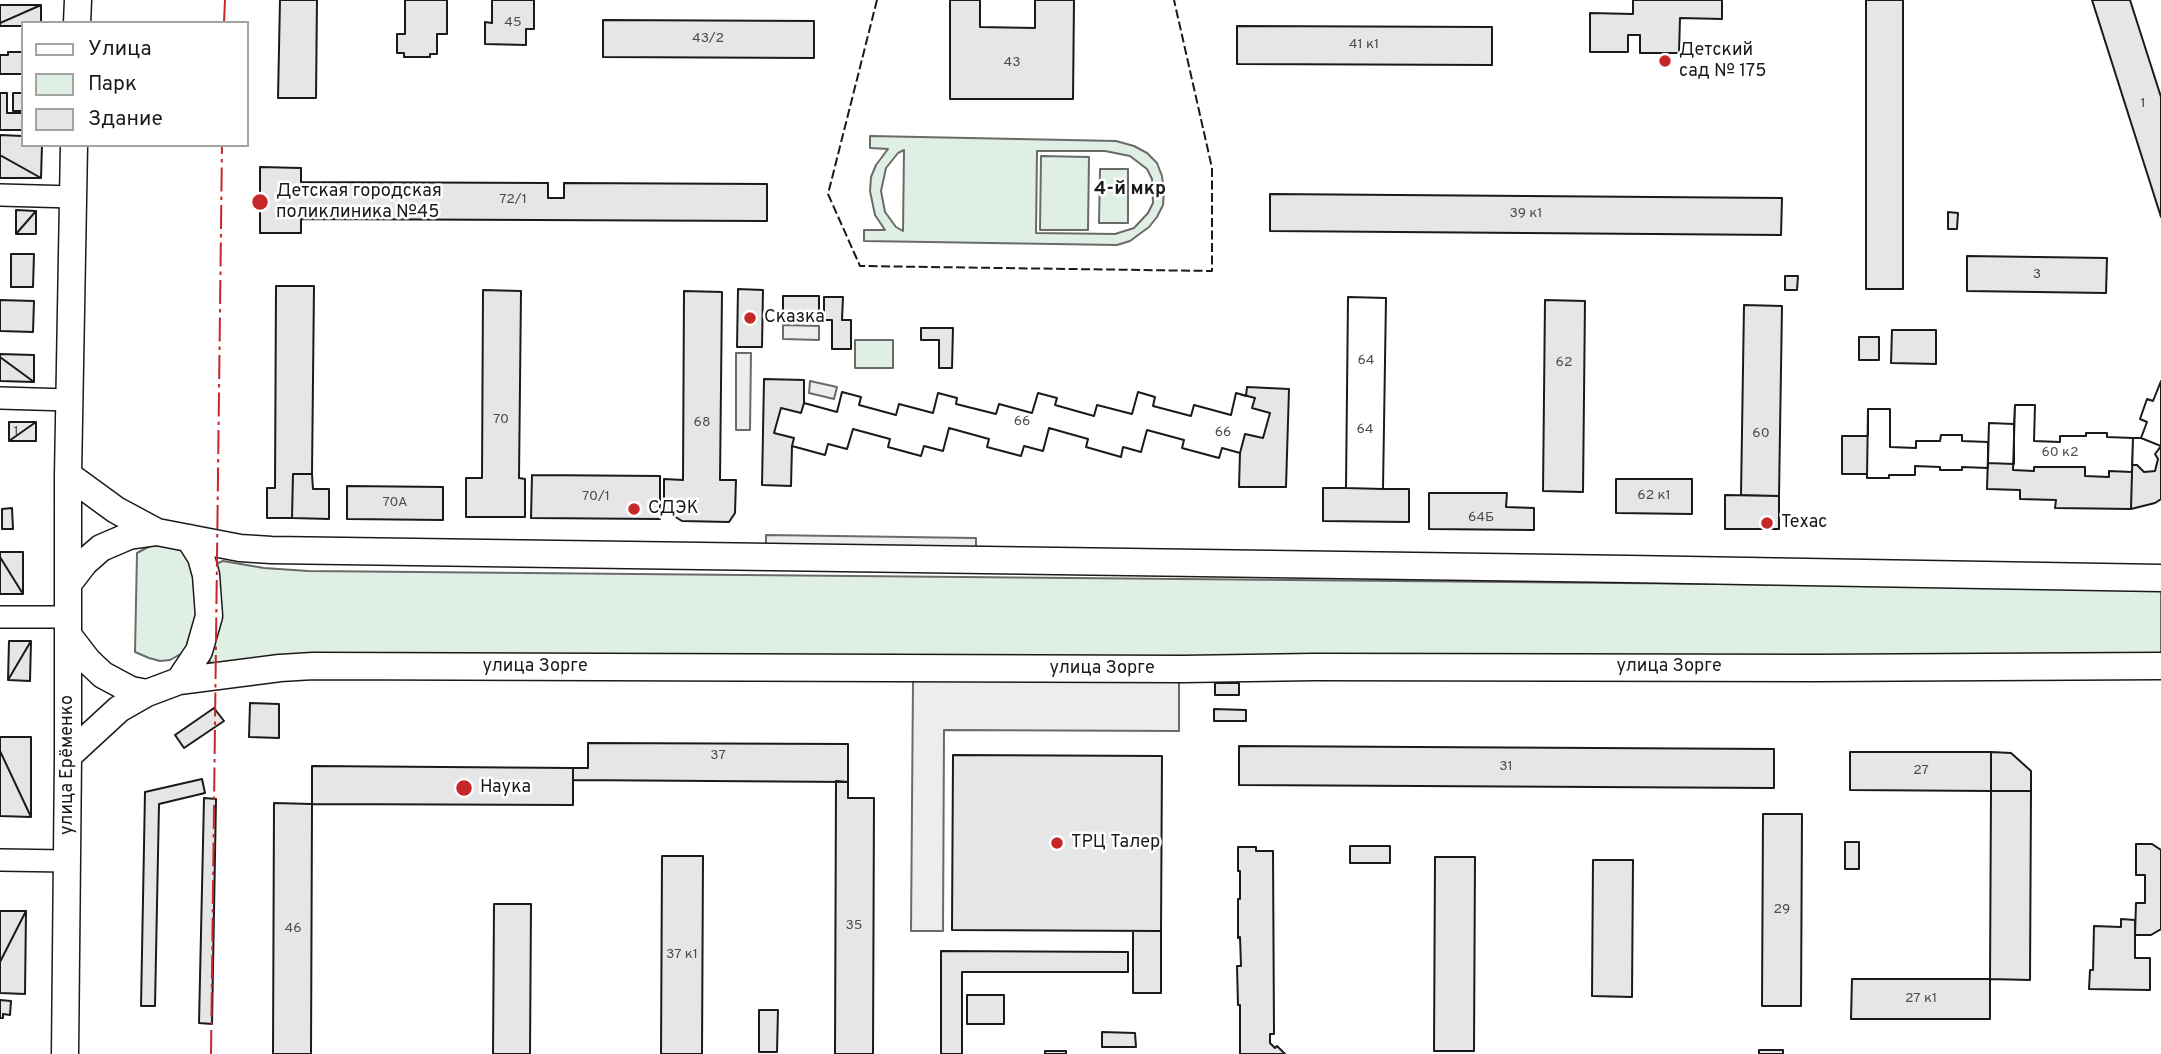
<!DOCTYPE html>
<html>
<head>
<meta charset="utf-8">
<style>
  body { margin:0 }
  #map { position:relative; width:2161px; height:1054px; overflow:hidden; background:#fff; font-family:Overpass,sans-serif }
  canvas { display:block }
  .legend { position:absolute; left:21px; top:21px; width:228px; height:126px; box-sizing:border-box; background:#fff; border:2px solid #a3a3a3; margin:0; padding:9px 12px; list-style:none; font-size:21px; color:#1a1a1a }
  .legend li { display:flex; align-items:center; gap:14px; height:35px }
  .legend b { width:35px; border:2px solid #a3a3a3 }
</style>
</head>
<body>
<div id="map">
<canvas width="2161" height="1054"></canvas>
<ul class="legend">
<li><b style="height:9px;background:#fff"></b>Улица</li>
<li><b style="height:19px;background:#e0efe3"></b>Парк</li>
<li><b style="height:19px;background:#e6e6e6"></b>Здание</li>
</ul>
</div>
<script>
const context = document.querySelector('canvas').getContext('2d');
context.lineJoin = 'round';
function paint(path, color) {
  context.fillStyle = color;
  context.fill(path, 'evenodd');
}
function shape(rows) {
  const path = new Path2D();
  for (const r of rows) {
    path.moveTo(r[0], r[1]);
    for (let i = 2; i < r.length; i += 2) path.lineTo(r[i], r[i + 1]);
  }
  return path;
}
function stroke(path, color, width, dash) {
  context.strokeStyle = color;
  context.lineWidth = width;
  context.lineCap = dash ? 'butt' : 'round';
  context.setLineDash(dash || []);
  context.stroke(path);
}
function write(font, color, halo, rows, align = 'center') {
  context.font = font + ' Overpass,sans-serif';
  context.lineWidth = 5;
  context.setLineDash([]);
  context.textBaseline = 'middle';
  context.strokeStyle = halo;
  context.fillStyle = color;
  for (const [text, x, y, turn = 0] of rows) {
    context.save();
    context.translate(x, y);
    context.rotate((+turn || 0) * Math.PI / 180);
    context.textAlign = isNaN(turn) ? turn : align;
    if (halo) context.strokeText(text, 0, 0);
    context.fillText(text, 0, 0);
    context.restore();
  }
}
const green = shape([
  [870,136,1116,141,1134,146,1147,153,1157,163,1162,176,1164,192,1163,205,1157,217,1149,227,1130,241,1117,245,864,241,864,230,885,230,875,215,870,191,871,177,876,165,888,149,870,148,870,136],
  [904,150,903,230,903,231,896,227,885,212,881,191,886,168,898,153,904,150],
  [1037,151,1105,151,1130,156,1147,169,1152,179,1153,203,1148,213,1134,228,1115,234,1036,233,1037,151],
  [1041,156,1089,157,1088,230,1040,230,1041,156],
  [1100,169,1128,169,1128,223,1099,223,1100,169],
  [855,340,893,340,893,368,855,368,855,340],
  [163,545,183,551,191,557,202,594,186,651,170,660,160,661,149,658,135,652,137,553,150,546,163,545],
  [223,561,264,568,308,571,2161,588,2161,656,215,664,210,662,208,656,215,569,218,563,223,561]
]);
paint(green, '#e0efe3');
stroke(green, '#6a6a6a', 2);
const parking = shape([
  [783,325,819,326,819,340,783,339,783,325],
  [736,353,751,353,750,430,736,430,736,353],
  [810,381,837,387,834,399,809,393,810,381],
  [766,535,976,538,976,553,766,550,766,535],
  [913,680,1179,682,1179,731,944,730,943,931,911,931,913,680]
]);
paint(parking, '#ededed');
stroke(parking, '#6a6a6a', 2);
const building = shape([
  [280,0,317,0,316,98,278,98,280,0],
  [405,0,447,0,447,34,437,34,437,54,430,54,430,57,404,57,404,53,397,53,397,34,405,34,405,0],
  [492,0,534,0,534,29,526,29,526,45,485,44,485,22,492,23,492,0],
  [950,0,980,0,980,27,1035,28,1035,0,1074,0,1073,99,950,99,950,0],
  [1633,0,1722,0,1722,19,1680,18,1679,53,1640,53,1640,35,1628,35,1628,52,1590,52,1590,13,1633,14,1633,0],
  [1866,0,1903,0,1903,289,1866,289,1866,0],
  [2092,0,2130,0,2161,97,2161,217,2092,0],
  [0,5,41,5,0,23,0,5],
  [41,5,41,23,23,23,23,26,0,26,0,23,41,5],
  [603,20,814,21,814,58,603,57,603,20],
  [1237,26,1492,27,1492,65,1237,64,1237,26],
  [8,52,23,52,23,74,0,74,0,55,8,55,8,52],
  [0,93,7,93,7,113,23,113,23,130,0,130,0,93],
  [13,93,23,93,23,111,13,111,13,93],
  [0,135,23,136,23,145,42,145,41,178,0,155,0,135],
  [0,155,41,178,0,178,0,155],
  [260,167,301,168,301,182,548,183,548,198,564,198,564,183,767,184,767,221,301,219,301,233,260,233,260,167],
  [1270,194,1782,198,1781,235,1270,231,1270,194],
  [16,210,36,211,16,234,16,210],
  [36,211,36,234,16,234,36,211],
  [1948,212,1958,213,1957,229,1948,229,1948,212],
  [11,254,34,254,33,287,11,287,11,254],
  [1967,256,2107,258,2106,293,1967,291,1967,256],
  [1785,276,1798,276,1797,290,1785,290,1785,276],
  [276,286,314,286,312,474,293,474,292,518,267,518,267,488,275,488,276,286],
  [738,289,763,290,762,347,737,347,738,289],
  [483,290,521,291,519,478,525,479,525,517,466,517,466,478,482,478,483,290],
  [684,291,722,292,720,480,736,480,735,513,729,522,682,521,664,510,664,479,683,480,684,291],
  [783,296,819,296,819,320,783,320,783,296],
  [824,297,843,297,842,320,851,320,851,349,832,349,832,320,824,320,824,297],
  [1348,297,1386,298,1383,489,1409,489,1409,522,1323,521,1323,488,1346,488,1348,297],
  [1348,297,1386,298,1383,489,1346,488,1348,297],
  [0,300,34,301,33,332,0,331,0,300],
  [1545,300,1585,301,1583,492,1543,491,1545,300],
  [1744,305,1782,306,1779,496,1741,495,1744,305],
  [921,328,953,328,952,368,939,368,939,340,921,340,921,328],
  [1892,330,1936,330,1936,364,1891,363,1892,330],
  [1859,337,1879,337,1879,360,1859,360,1859,337],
  [0,354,34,355,34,382,0,357,0,354],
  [0,357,34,382,0,381,0,357],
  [764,379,804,380,804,403,837,412,842,392,861,397,859,405,896,415,899,404,933,413,938,393,957,398,956,404,996,414,999,404,1032,413,1038,393,1057,398,1055,405,1094,416,1097,405,1132,414,1138,392,1155,397,1153,406,1191,416,1194,405,1231,415,1236,393,1246,396,1247,387,1289,389,1286,487,1239,487,1240,453,1222,448,1219,458,1182,448,1184,440,1147,430,1141,452,1123,447,1121,457,1086,447,1088,439,1049,428,1043,451,1024,446,1021,456,987,447,989,439,949,428,943,451,924,446,921,456,888,447,890,439,853,429,847,449,828,444,825,455,792,446,791,486,762,485,764,379],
  [2161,381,2161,499,2155,503,2131,509,2133,438,2141,438,2147,422,2140,419,2147,399,2153,401,2161,381],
  [2161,381,2161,446,2141,438,2147,422,2140,419,2147,399,2153,401,2161,381],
  [842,392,861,397,859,405,896,415,899,404,933,413,938,393,957,398,956,404,996,414,999,404,1032,413,1038,393,1057,398,1055,405,1094,416,1097,405,1132,414,1138,392,1155,397,1153,406,1191,416,1194,405,1231,415,1236,393,1255,398,1252,408,1270,413,1263,438,1245,434,1240,453,1222,448,1219,458,1182,448,1184,440,1147,430,1141,452,1123,447,1121,457,1086,447,1088,439,1049,428,1043,451,1024,446,1021,456,987,447,989,439,949,428,943,451,924,446,921,456,888,447,890,439,853,429,847,449,828,444,825,455,792,446,794,438,774,433,781,408,801,413,804,403,837,412,842,392],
  [2015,405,2035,405,2034,441,2060,442,2060,436,2086,436,2086,433,2107,433,2107,437,2133,438,2132,472,2109,471,2109,477,2085,476,2085,467,2034,467,2034,471,2013,470,2015,405],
  [2015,405,2035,405,2034,441,2060,442,2060,436,2086,436,2086,433,2107,433,2107,437,2133,438,2131,509,2055,508,2056,500,2020,499,2020,490,1987,489,1989,423,2014,424,2015,405],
  [1868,409,1890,409,1890,447,1916,448,1916,441,1940,441,1941,435,1962,435,1962,441,1988,442,1988,468,1962,467,1962,470,1940,470,1940,467,1915,466,1915,475,1889,475,1889,478,1867,478,1867,474,1842,474,1842,436,1868,436,1868,409],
  [1868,409,1890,409,1890,447,1916,448,1916,441,1940,441,1941,435,1962,435,1962,441,1988,442,1988,468,1962,467,1962,470,1940,470,1940,467,1915,466,1915,475,1889,475,1889,478,1867,478,1868,409],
  [9,422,36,422,9,441,9,422],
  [36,422,36,441,9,441,36,422],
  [1989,423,2014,424,2014,464,1988,463,1989,423],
  [2133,438,2141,438,2161,446,2155,454,2158,459,2155,471,2144,472,2137,465,2132,465,2133,438],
  [293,474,312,474,313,489,329,489,329,519,292,518,293,474],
  [532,475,660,476,660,519,531,518,532,475],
  [1616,479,1692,479,1692,514,1616,513,1616,479],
  [347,486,443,487,443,520,347,519,347,486],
  [1429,493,1507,493,1506,507,1534,508,1534,530,1429,529,1429,493],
  [1725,495,1779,496,1779,529,1725,529,1725,495],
  [12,508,13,529,2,529,2,509,12,508],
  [0,552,23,552,23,594,0,557,0,552],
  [0,557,23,594,0,594,0,557],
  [9,641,31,641,8,680,9,641],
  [31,641,30,681,8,680,31,641],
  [1215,683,1239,683,1239,695,1215,695,1215,683],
  [250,703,279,704,279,738,249,737,250,703],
  [214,708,224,721,184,748,175,735,214,708],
  [1214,709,1246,710,1246,721,1214,721,1214,709],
  [0,737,31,737,31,817,0,751,0,737],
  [588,743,848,744,848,782,573,780,573,768,588,768,588,743],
  [1239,746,1774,749,1774,788,1239,785,1239,746],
  [0,751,31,817,0,816,0,751],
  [1850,752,1991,752,1991,791,1850,790,1850,752],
  [1991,752,2011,753,2031,771,2031,791,1991,791,1991,752],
  [953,755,1162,756,1161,931,952,930,953,755],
  [312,766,573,768,573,805,312,804,312,766],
  [202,779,205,793,159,804,155,1006,141,1006,145,792,202,779],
  [836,781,848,782,848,798,874,798,873,1054,835,1054,836,781],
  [1991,791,2031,791,2030,980,1990,979,1991,791],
  [204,798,216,799,212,1024,199,1023,204,798],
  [274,803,312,804,311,1054,273,1054,274,803],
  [1763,814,1802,814,1801,1006,1762,1006,1763,814],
  [1845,842,1859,842,1859,869,1845,869,1845,842],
  [2136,844,2152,844,2161,850,2161,929,2151,935,2135,935,2136,903,2145,903,2145,875,2136,875,2136,844],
  [1350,846,1390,846,1390,863,1350,863,1350,846],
  [1238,847,1256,847,1256,851,1273,851,1274,1034,1270,1034,1270,1043,1275,1048,1277,1046,1285,1054,1240,1054,1240,1005,1238,1005,1237,966,1241,966,1240,937,1238,938,1238,899,1240,899,1240,871,1238,871,1238,847],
  [662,856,703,856,702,1054,661,1054,662,856],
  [1435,857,1475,857,1474,1051,1434,1051,1435,857],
  [1593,860,1633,860,1632,997,1592,996,1593,860],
  [494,904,531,904,530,1054,493,1054,494,904],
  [0,911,26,911,0,962,0,911],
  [26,911,25,994,0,993,0,962,26,911],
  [2121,919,2135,920,2135,958,2150,958,2150,990,2089,989,2090,970,2093,970,2094,926,2121,927,2121,919],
  [1133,931,1161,931,1161,993,1133,993,1133,931],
  [941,951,1128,952,1128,972,962,972,962,1054,941,1054,941,951],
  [1852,979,1990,979,1990,1019,1851,1019,1852,979],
  [967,995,1004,995,1004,1024,967,1024,967,995],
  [0,1000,11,1001,10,1015,3,1014,3,1018,0,1018,0,1000],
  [759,1010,778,1010,777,1052,759,1052,759,1010],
  [1102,1032,1135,1033,1136,1047,1102,1047,1102,1032],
  [1759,1050,1783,1050,1783,1054,1759,1054,1759,1050],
  [1045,1051,1066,1051,1066,1054,1045,1054,1045,1051]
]);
paint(building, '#e6e6e6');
stroke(building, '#1a1a1a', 2);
const minor = shape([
  [0,195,73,197],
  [0,398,69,400],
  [0,617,68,617],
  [0,860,67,861]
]);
const major = shape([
  [77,23,78,0],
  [68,475,116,510,157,532,240,548,271,550,1628,569,2161,578],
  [68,584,85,562,101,548,129,536,157,532],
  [68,635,88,661,103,675,131,690,147,693],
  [179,681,199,651,209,616,206,575,201,557,189,538],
  [68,756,119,709,147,693,179,681,280,668,313,666,1183,669,1314,667,1816,668,2161,666],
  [65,1054,68,756,68,475,74,145]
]);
stroke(minor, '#1a1a1a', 24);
stroke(major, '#1a1a1a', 29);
stroke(minor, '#fff', 21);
stroke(major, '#fff', 26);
stroke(shape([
  [877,0,828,194,860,266,1212,271,1212,168,1174,0]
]), '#1a1a1a', 2, [9, 3.5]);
stroke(shape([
  [224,23,225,0],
  [211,1054,222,145]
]), '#c62828', 2, [24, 5, 3.5, 5]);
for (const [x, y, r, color] of [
  [1665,61,7,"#c62828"],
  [260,202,9,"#c62828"],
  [750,318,7,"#c62828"],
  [634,509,7,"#c62828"],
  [1767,523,7,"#c62828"],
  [464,788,9,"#c62828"],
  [1057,843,7,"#c62828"]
]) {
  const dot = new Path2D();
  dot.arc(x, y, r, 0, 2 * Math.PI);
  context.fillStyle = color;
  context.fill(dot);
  stroke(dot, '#fff', 2.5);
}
write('14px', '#4d4d4d', null, [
  ["45",513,23],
  ["43/2",708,39],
  ["41 к1",1364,45],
  ["43",1012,63],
  ["1",2143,104],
  ["72/1",513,200],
  ["39 к1",1526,214],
  ["3",2037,275],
  ["64",1366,361],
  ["62",1564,363],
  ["70",501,420],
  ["66",1022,422],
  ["68",702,423],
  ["64",1365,430],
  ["1",16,432],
  ["66",1223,433],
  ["60",1761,434],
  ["60 к2",2060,453],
  ["62 к1",1654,496],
  ["70/1",596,497],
  ["70А",395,503],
  ["64Б",1481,518],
  ["37",718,756],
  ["31",1506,767],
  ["27",1921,771],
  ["29",1782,910],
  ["35",854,926],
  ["46",293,929],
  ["37 к1",682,955],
  ["27 к1",1921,999]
]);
write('18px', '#1a1a1a', '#fff', [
  ["Детский",1679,51],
  ["сад № 175",1679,72],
  ["Детская городская",276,192],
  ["поликлиника №45",276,213],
  ["Сказка",764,318],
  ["СДЭК",648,509],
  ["Техас",1781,523],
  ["Наука",480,788],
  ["ТРЦ Талер",1071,843]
], 'left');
write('18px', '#1a1a1a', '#fff', [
  ["улица Зорге",535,667],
  ["улица Зорге",1669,667],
  ["улица Зорге",1102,669],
  ["улица Ерёменко",68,765,-90]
]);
write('bold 19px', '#1a1a1a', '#fff', [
  ["4-й мкр",1130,190]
]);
</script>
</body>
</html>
